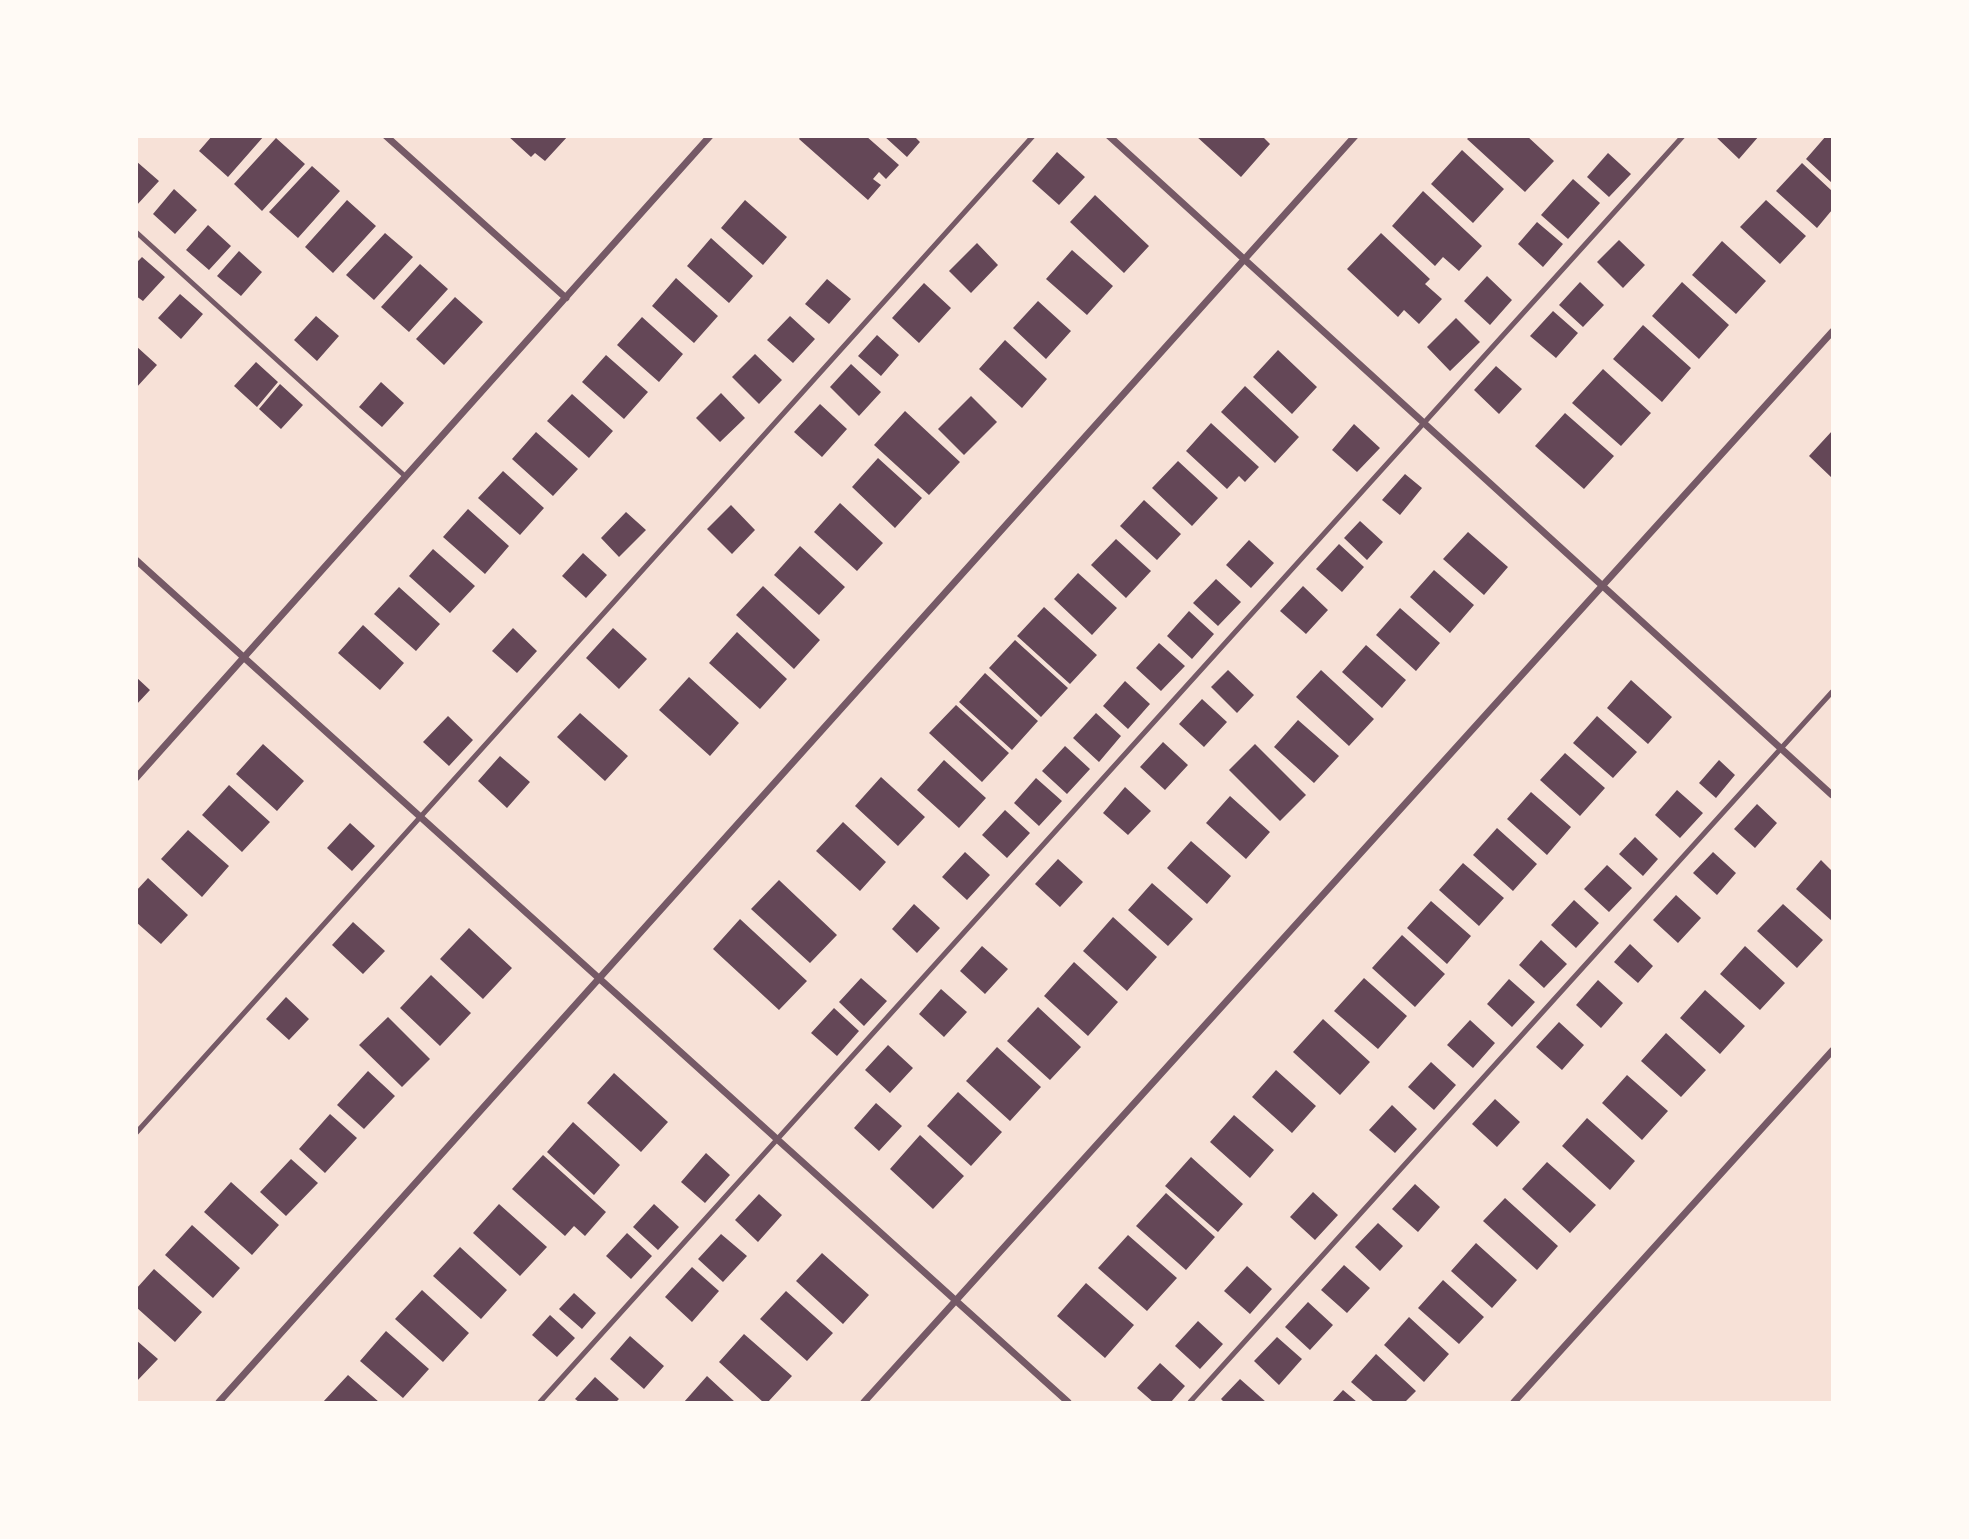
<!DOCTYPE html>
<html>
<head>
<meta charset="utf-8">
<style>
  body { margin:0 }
  #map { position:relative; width:1969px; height:1539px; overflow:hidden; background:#f7e1d7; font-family:Lato,sans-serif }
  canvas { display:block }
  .frame { position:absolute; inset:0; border:138px solid #fffaf5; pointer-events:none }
</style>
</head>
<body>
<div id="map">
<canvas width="1969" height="1539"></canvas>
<div class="frame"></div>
</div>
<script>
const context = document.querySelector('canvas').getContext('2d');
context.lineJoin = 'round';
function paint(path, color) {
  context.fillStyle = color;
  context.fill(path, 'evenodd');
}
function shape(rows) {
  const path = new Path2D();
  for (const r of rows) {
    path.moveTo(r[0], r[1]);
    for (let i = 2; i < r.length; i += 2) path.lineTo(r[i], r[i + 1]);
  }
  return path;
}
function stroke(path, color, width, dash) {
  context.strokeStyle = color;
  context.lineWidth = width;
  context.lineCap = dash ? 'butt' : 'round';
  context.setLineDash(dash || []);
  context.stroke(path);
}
paint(shape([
  [212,136,264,136,228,177,199,151],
  [508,136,568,136,545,161,535,153,531,157],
  [801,136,866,136,899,165,886,179,879,172,873,179,881,185,868,200,799,139],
  [884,136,914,136,920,142,907,157],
  [1196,136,1262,136,1270,144,1241,177],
  [1470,136,1527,136,1554,161,1525,192,1467,139],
  [1715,136,1759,136,1739,159],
  [1826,136,1832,136,1832,183,1806,159],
  [276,138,305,164,262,211,234,184],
  [1462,150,1504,189,1473,223,1431,184],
  [1057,152,1085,177,1059,205,1032,181],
  [1608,153,1631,174,1609,197,1587,177],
  [136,161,159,181,136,206],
  [1802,163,1832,191,1832,210,1817,228,1776,191],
  [312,166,340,191,298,238,269,212],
  [1573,179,1600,203,1568,239,1541,215],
  [174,189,197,210,175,234,153,214],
  [1423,191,1482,246,1459,271,1443,257,1435,266,1392,226],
  [1095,195,1149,246,1124,273,1070,222],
  [347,200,376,226,333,273,305,247],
  [745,200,787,237,763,265,721,228],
  [1766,200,1806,236,1780,264,1740,227],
  [1537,222,1563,244,1543,267,1518,244],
  [208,225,231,246,209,270,186,250],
  [385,233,413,257,374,300,346,275],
  [1381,233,1430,279,1425,284,1442,299,1419,324,1404,310,1398,317,1347,269],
  [711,238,753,276,729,303,687,266],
  [1619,240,1645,265,1623,288,1597,262],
  [1722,241,1766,281,1736,314,1692,275],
  [977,243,998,265,971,293,949,271],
  [1072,250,1113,286,1087,315,1046,279],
  [239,251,262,272,241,296,217,276],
  [142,257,165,277,143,301,136,296,136,263],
  [420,264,448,289,409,332,381,307],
  [1487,276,1512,300,1490,325,1464,301],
  [676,278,718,316,694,343,652,306],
  [827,279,851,299,829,324,805,304],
  [1580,282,1604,305,1583,327,1559,305],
  [1682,282,1729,325,1699,359,1652,316],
  [924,283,951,308,919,343,892,318],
  [180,294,203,314,181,339,158,318],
  [455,297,483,322,444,365,416,339],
  [1038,301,1071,331,1046,359,1013,328],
  [1553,311,1578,333,1556,358,1530,336],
  [316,316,339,336,317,361,294,340],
  [790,316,815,339,793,363,767,340],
  [642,317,683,354,659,382,617,345],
  [1456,318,1480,342,1450,371,1427,347],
  [1643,325,1691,368,1662,402,1613,359],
  [877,335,899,355,881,376,858,356],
  [1005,340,1047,379,1022,408,979,369],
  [136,346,157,365,136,388],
  [1278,350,1317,387,1292,414,1253,377],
  [755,354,782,380,759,404,732,377],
  [606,355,648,392,624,419,582,382],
  [256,362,278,382,257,407,234,386],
  [851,364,881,392,859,416,830,387],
  [1496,366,1522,389,1499,414,1474,390],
  [1603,369,1651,413,1621,446,1572,403],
  [381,382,404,403,382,427,359,407],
  [280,384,303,405,281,429,259,409],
  [1245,386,1299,437,1275,463,1221,412],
  [721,393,745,418,720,442,696,418],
  [572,394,613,431,589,458,547,421],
  [971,396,997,422,964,455,938,429],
  [820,404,847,429,822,457,794,432],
  [905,411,960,462,929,495,874,445],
  [1565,413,1614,456,1584,489,1535,446],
  [1211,423,1259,467,1245,482,1239,476,1227,489,1186,451],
  [1354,424,1380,448,1357,472,1332,450],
  [1832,431,1832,478,1809,456],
  [536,432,578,469,553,496,512,459],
  [878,458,922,498,895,528,852,487],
  [1178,461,1218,498,1192,526,1152,488],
  [503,471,544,508,520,535,478,498],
  [1405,474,1422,488,1400,515,1382,500],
  [1144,500,1181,534,1157,560,1120,526],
  [840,503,883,543,857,571,814,532],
  [731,505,755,530,732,554,707,529],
  [468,509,509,546,485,574,443,537],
  [626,512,646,530,619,557,601,538],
  [1360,521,1383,542,1367,560,1344,538],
  [1468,532,1508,567,1484,595,1443,559],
  [1116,539,1151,571,1126,598,1091,565],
  [1249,540,1274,563,1251,588,1226,565],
  [1339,544,1364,567,1342,592,1316,569],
  [800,546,845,587,819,615,774,575],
  [433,549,475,586,450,613,409,576],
  [583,553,607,575,586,598,562,576],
  [1434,570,1474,605,1450,633,1410,597],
  [1078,573,1117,608,1092,635,1054,599],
  [1216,579,1241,602,1218,626,1193,603],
  [763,586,820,640,794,669,736,615],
  [1303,586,1328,610,1306,634,1280,611],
  [399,587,440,624,416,651,374,614],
  [1044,607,1097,655,1070,684,1017,636],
  [1400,608,1440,643,1416,671,1376,635],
  [1189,611,1214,634,1192,659,1167,636],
  [363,625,404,663,380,690,338,653],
  [513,628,537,651,517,673,492,651],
  [613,628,647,659,619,689,586,658],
  [737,632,787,679,760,709,709,663],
  [1015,640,1068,688,1041,717,989,668],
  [1159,643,1185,666,1161,691,1136,668],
  [1366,645,1406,680,1382,708,1342,672],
  [1228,670,1254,695,1237,713,1211,687],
  [1321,670,1374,719,1349,746,1296,697],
  [985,673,1038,721,1012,750,959,702],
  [136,677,150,690,136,705],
  [689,677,739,723,710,756,659,710],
  [1631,680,1672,717,1648,744,1607,708],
  [1125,681,1150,704,1128,729,1103,706],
  [1202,699,1227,722,1204,747,1179,724],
  [956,705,1009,753,982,782,929,733],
  [580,713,628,756,605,781,557,737],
  [1096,713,1121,736,1099,762,1073,738],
  [448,716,473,740,449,766,423,742],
  [1597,716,1637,752,1613,778,1573,743],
  [1298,720,1339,756,1314,783,1274,747],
  [1163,742,1188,765,1165,790,1140,767],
  [263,744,304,781,277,811,236,774],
  [1255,744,1306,795,1280,821,1229,770],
  [1065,746,1090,769,1067,794,1042,771],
  [1565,753,1605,788,1580,816,1540,780],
  [500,756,530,782,507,808,478,781],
  [944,760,986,798,959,828,917,790],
  [1719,760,1735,775,1716,798,1699,783],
  [881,777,925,817,898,846,855,806],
  [1036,778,1062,801,1039,826,1014,803],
  [229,785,270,822,242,852,202,815],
  [1125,787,1151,811,1128,835,1103,813],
  [1677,790,1703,813,1680,838,1655,815],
  [1531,792,1571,827,1547,855,1507,819],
  [1230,796,1270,832,1246,859,1206,823],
  [1757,804,1777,823,1755,848,1734,829],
  [1005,810,1030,833,1007,858,982,835],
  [843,822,886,862,860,891,816,851],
  [350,823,375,846,352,871,327,848],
  [1497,828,1537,864,1513,891,1473,855],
  [188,830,229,866,202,897,161,859],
  [1635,837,1658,859,1643,876,1619,854],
  [1191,841,1231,876,1207,904,1167,868],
  [965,852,990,875,967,900,942,877],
  [1713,852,1736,873,1717,895,1693,873],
  [1058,859,1083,882,1060,907,1035,884],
  [1821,860,1832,871,1832,921,1796,889],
  [1463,863,1504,898,1479,926,1439,890],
  [1607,865,1632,888,1609,912,1584,889],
  [148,878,188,915,161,944,136,922,136,891],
  [779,880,837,935,810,963,751,909],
  [1152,883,1193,919,1168,946,1128,910],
  [1676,895,1701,918,1678,943,1653,920],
  [1574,900,1599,923,1576,948,1551,925],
  [1431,901,1471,936,1447,964,1407,928],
  [914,904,940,928,917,953,892,929],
  [1783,904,1823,940,1797,968,1757,931],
  [1113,917,1157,957,1127,991,1083,951],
  [740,919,807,981,779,1010,713,949],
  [353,922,385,951,363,974,332,945],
  [469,928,512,968,483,999,440,959],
  [1402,935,1445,974,1415,1007,1372,968],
  [1541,940,1567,964,1544,988,1519,965],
  [1630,944,1653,966,1638,983,1614,962],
  [982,946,1008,969,985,994,960,971],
  [1745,946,1785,983,1760,1010,1720,974],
  [1074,962,1118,1002,1088,1036,1044,996],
  [431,975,471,1013,440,1046,400,1008],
  [861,978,887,1001,864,1026,839,1002],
  [1364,978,1407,1016,1378,1049,1334,1011],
  [1509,979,1535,1002,1512,1027,1487,1004],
  [1598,980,1623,1003,1601,1028,1576,1005],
  [941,989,967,1012,944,1037,919,1014],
  [1705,990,1745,1026,1720,1054,1680,1018],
  [286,997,309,1019,289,1040,266,1019],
  [1038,1007,1081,1047,1050,1080,1007,1041],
  [834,1008,859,1031,837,1056,811,1033],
  [388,1017,430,1059,402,1087,359,1045],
  [1323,1019,1370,1062,1340,1095,1293,1052],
  [1470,1020,1495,1043,1473,1068,1447,1045],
  [1559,1022,1584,1045,1562,1070,1536,1047],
  [1666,1033,1706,1070,1681,1097,1641,1061],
  [888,1045,913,1068,890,1093,865,1070],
  [997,1047,1041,1087,1010,1121,966,1081],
  [1431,1062,1456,1085,1434,1110,1408,1087],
  [1276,1070,1316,1106,1292,1133,1252,1097],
  [368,1071,395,1096,364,1129,337,1105],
  [614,1073,668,1122,641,1152,587,1103],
  [1627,1075,1668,1111,1642,1140,1602,1103],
  [958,1092,1002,1132,971,1166,927,1126],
  [1495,1099,1520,1122,1497,1147,1472,1124],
  [876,1103,902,1126,879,1151,854,1128],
  [1392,1105,1417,1129,1395,1153,1369,1130],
  [330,1114,357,1138,325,1173,299,1149],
  [1234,1115,1274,1150,1250,1178,1210,1142],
  [1587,1118,1635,1161,1610,1190,1562,1146],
  [573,1122,620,1165,594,1195,547,1152],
  [920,1135,964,1176,933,1209,890,1169],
  [706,1153,730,1175,705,1203,681,1182],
  [543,1155,606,1212,585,1236,574,1226,565,1236,512,1189],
  [1191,1157,1243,1204,1218,1232,1165,1186],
  [291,1159,318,1183,286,1216,260,1192],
  [1547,1162,1596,1205,1570,1233,1522,1189],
  [231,1182,279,1225,252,1255,204,1212],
  [1415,1184,1440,1207,1418,1232,1392,1209],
  [1313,1192,1338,1215,1315,1240,1290,1217],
  [1166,1193,1215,1237,1186,1270,1136,1226],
  [759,1194,782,1215,758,1242,735,1220],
  [1505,1198,1558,1246,1537,1270,1483,1221],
  [499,1204,547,1247,520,1276,473,1233],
  [654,1204,679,1227,658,1250,633,1227],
  [1378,1223,1403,1246,1380,1271,1355,1247],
  [192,1225,240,1268,213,1298,165,1255],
  [627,1233,652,1256,631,1279,606,1256],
  [721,1234,747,1256,723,1282,698,1259],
  [1128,1235,1177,1278,1147,1311,1098,1268],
  [1476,1243,1517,1280,1492,1308,1451,1271],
  [460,1247,507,1290,481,1319,433,1276],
  [822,1253,869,1295,843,1324,796,1281],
  [1344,1265,1370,1288,1347,1313,1321,1290],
  [1247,1266,1272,1289,1250,1314,1224,1291],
  [692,1267,719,1291,692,1322,665,1297],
  [154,1269,202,1312,175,1342,136,1307,136,1289],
  [1443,1280,1484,1317,1459,1344,1418,1308],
  [1086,1283,1134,1325,1105,1358,1057,1316],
  [422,1290,469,1333,443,1362,395,1319],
  [786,1291,833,1333,807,1361,760,1319],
  [574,1293,596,1313,582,1329,559,1309],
  [1308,1302,1333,1325,1310,1350,1285,1327],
  [550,1315,575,1338,557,1357,532,1335],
  [1409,1317,1449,1354,1424,1382,1384,1345],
  [1198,1321,1223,1344,1200,1369,1175,1346],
  [386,1331,429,1369,403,1398,360,1361],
  [744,1334,792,1376,768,1402,763,1402,719,1362],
  [630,1336,664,1366,644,1389,610,1359],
  [1277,1337,1302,1359,1279,1385,1254,1361],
  [136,1340,158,1359,136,1382],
  [1376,1354,1416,1391,1405,1402,1374,1402,1351,1382],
  [1160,1363,1185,1386,1171,1402,1153,1402,1137,1388],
  [348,1375,379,1402,323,1402],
  [707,1376,735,1402,684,1402],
  [595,1377,619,1399,616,1402,579,1402,575,1399],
  [1240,1379,1266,1402,1224,1402,1221,1399],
  [1343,1390,1357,1402,1332,1402]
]), '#644757');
stroke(shape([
  [136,232,406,477],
  [136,1133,1033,136],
  [540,1402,1683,136],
  [1190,1402,1832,692]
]), '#755966', 5);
stroke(shape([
  [386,136,566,298],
  [1109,136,1832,795],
  [136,560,1068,1402],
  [136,778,710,136],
  [219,1402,1355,136],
  [864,1402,1832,332],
  [1514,1402,1832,1051]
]), '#755966', 7);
</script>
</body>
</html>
